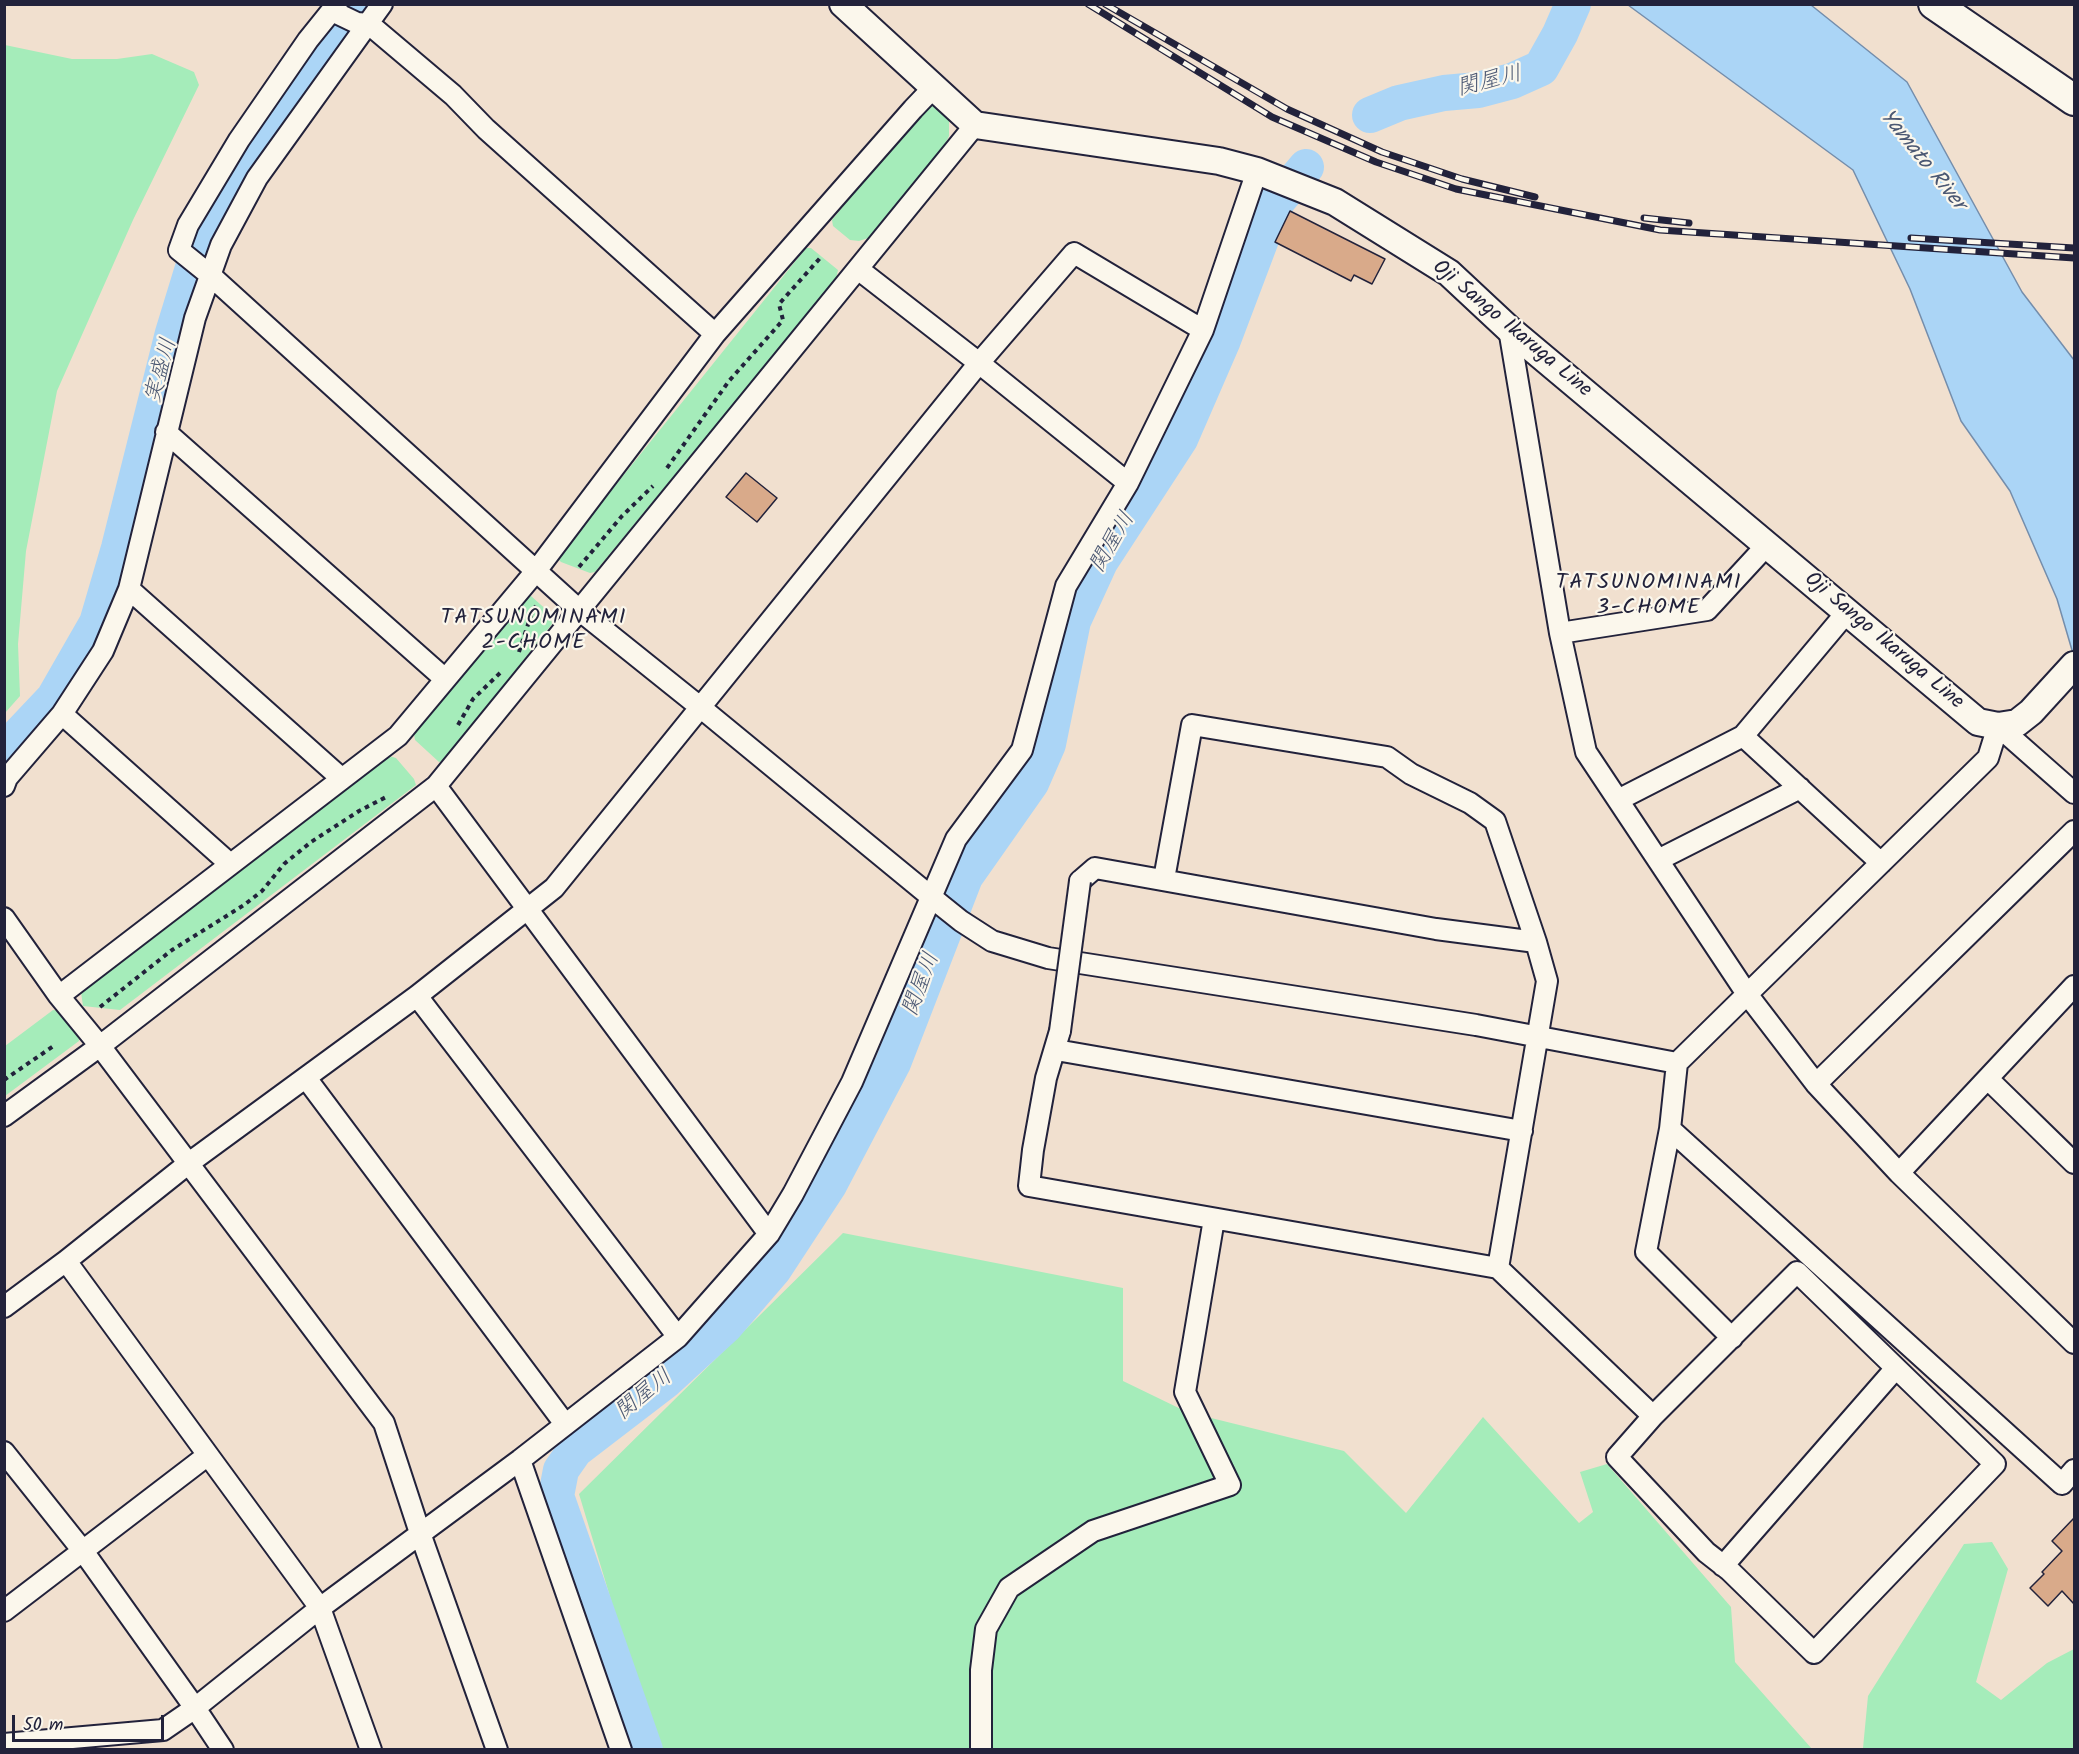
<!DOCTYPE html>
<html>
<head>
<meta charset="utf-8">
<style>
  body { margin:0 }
  #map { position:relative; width:2079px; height:1754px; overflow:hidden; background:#f1e0cf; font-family:Kalam,sans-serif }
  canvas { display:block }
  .frame { position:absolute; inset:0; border:6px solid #22223b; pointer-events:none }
  .scale { position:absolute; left:12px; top:1715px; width:152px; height:27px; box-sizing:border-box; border:3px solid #22223b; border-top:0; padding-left:8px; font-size:18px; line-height:21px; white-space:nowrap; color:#22223b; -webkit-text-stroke:4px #fbf7ec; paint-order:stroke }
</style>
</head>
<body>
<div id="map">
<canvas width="2079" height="1754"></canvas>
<div class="frame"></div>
<div class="scale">50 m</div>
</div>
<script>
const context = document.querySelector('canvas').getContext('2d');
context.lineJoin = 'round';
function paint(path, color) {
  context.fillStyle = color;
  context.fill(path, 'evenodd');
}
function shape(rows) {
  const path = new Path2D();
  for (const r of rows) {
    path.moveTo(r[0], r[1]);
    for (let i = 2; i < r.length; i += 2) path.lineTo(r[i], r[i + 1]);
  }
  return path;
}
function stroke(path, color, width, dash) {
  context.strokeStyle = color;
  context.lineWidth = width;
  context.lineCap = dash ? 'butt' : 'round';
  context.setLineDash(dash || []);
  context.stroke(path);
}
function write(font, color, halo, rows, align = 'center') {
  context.font = font + ' Kalam,"Klee One",sans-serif';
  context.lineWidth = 4.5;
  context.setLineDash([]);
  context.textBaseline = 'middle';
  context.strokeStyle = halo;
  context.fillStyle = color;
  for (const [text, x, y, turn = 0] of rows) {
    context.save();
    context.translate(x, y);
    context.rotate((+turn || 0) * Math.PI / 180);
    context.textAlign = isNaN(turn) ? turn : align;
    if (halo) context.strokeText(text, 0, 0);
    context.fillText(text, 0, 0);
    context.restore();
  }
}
paint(shape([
  [5,45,72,59,117,59,152,54,194,72,199,85,133,220,57,391,26,551,18,644,20,696,5,713],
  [930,99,946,114,949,120,949,136,944,146,868,238,859,241,850,240,833,226,832,220],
  [806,248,811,248,838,270,836,279,595,572,590,573,561,562,557,558],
  [531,596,550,613,552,624,444,761,439,762,415,740,414,734,522,599],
  [389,756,396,758,414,779,416,785,120,1010,83,1006,81,992,83,985],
  [53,1010,61,1011,78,1033,79,1041,5,1096,5,1046],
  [843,1233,1123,1288,1123,1381,1187,1412,1344,1451,1406,1513,1483,1417,1579,1523,1593,1512,1580,1472,1607,1464,1731,1607,1735,1662,1812,1749,656,1749,579,1494],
  [1992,1542,2008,1569,1976,1682,2001,1700,2047,1663,2074,1649,2074,1749,1861,1749,1863,1748,1868,1696,1964,1544]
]), '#a5ecba');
const water = shape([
  [1628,5,1811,5,1907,82,2022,292,2074,360,2074,657,2057,599,2010,491,1961,421,1910,289,1853,170,1628,5]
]);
paint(water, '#abd5f6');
stroke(water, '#748dab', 1.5);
stroke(shape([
  [1370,115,1399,103,1444,93,1478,90,1512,81,1541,68,1560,34,1573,4],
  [4,751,54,698,97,623,119,548,173,333,200,245,282,113,358,4],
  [645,1750,556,1496,561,1470,575,1450,665,1381,725,1326,774,1269,829,1185,893,1063,965,877,1031,783,1048,744,1073,621,1100,562,1180,439,1223,340,1274,205,1306,167]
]), '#abd5f6', 36);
const building = shape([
  [1290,211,1385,259,1372,284,1354,275,1351,281,1275,242,1290,211],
  [746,473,777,498,757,522,726,497,746,473],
  [2074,1518,2074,1604,2062,1591,2048,1606,2030,1588,2044,1574,2042,1572,2062,1551,2052,1541,2074,1518]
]);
paint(building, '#d9aa8a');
stroke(building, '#22223b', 1.5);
const minor = shape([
  [337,4,308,40,239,140,188,225,179,250,210,275,579,610,700,707,941,905,961,921,992,941,1048,958,1476,1025,1677,1063],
  [332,11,357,23,369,24,453,95,486,129,715,334],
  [858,269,979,363,1128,483],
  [1509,329,1560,633,1586,752,1747,994,1816,1084,1899,1173,2074,1343],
  [166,432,445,679],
  [129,589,341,778],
  [1560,633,1707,610,1767,545],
  [62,714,230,864],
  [1743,736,1881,863],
  [4,786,7,778,62,714,103,651,129,589,195,318,221,245,257,178,382,4],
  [436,786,769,1234],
  [1618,800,1743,736,1847,612],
  [1658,860,1800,788],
  [1164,879,1192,725,1387,757,1411,774,1470,803,1495,821,1536,942,1547,981,1498,1268],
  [1080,881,1095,868,1436,929,1536,942],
  [4,918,59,996,100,1046,384,1423,420,1533,497,1750],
  [59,996,398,736,536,571,715,334,913,109,934,87],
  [417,996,678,1337],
  [1060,1031,1046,1078,1033,1150,1029,1186,1498,1268,1653,1416],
  [1056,1050,1522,1131],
  [306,1078,565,1424],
  [1988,1079,2074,1163],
  [1816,1084,2074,831],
  [4,1116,100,1046,436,786,975,125],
  [1670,1129,2062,1484,2074,1470],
  [1899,1173,2074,986],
  [66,1261,320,1608,371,1750],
  [1797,1272,1995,1464,1814,1653,1729,1570,1706,1552,1617,1457,1653,1416,1797,1272],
  [4,1307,66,1261,189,1163,417,996,554,888,979,363,1074,253,1203,330],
  [1732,1338,1646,1252,1670,1129,1677,1063,1988,758,1998,726,2074,793],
  [4,1452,83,1551,195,1708,223,1750],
  [520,1460,621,1750],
  [1723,1566,1896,1368],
  [4,1611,208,1455],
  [4,1744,163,1730,195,1708,320,1608,520,1460,678,1337,769,1234,793,1194,852,1082,956,839,1022,750,1066,586,1128,483,1203,330,1257,171],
  [981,1750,981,1670,986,1629,1009,1588,1093,1531,1230,1485,1185,1392,1214,1219]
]);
const major = shape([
  [843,4,975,125,1219,161,1257,171,1335,202,1449,273,1509,329,1978,722,1998,726,2017,723,2031,712,2074,665]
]);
const highway = shape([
  [1934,4,2074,100]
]);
stroke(minor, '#22223b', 24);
stroke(major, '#22223b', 30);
stroke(highway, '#22223b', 34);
stroke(shape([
  [667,468,729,381,783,320,779,304,821,257],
  [579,567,622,516,653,486],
  [519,652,532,612,537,604],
  [458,725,473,699,500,673],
  [100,1007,172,950,244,905,262,891,284,864,311,842,359,811,388,796],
  [4,1080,55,1045]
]), '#22223b', 4, [4.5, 4.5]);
stroke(minor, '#fbf7ec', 20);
stroke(major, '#fbf7ec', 26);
stroke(highway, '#fbf7ec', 30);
const rail = shape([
  [1088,4,1272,117,1376,162,1456,189,1660,230,2074,258],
  [1105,4,1287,109,1382,152,1462,179,1535,197],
  [1644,218,1689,223],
  [1911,238,2074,248]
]);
stroke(rail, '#22223b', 7);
stroke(rail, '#fbf7ec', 4.5, [14]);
const minorBridge = shape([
  [1060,1031,1080,881]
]);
stroke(minorBridge, '#22223b', 24, []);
stroke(minorBridge, '#fbf7ec', 20);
write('21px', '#22223b', '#fbf7ec', [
  ["Oji Sango Ikaruga Line",1511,330,40],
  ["Oji Sango Ikaruga Line",1883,642,40]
]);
write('italic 22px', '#4b5873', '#fbf7ec', [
  ["関屋川",1490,83,-14],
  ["Yamato River",1921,161,51],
  ["実盛川",163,371,-75],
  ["関屋川",1114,543,-59],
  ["関屋川",923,985,-69],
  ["関屋川",645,1396,-39]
]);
context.letterSpacing = '1.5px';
write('22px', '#22223b', '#fbf7ec', [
  ["TATSUNOMINAMI",1649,584],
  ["3-CHOME",1649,609],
  ["TATSUNOMINAMI",534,619],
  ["2-CHOME",534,644]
]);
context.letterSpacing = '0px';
</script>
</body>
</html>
